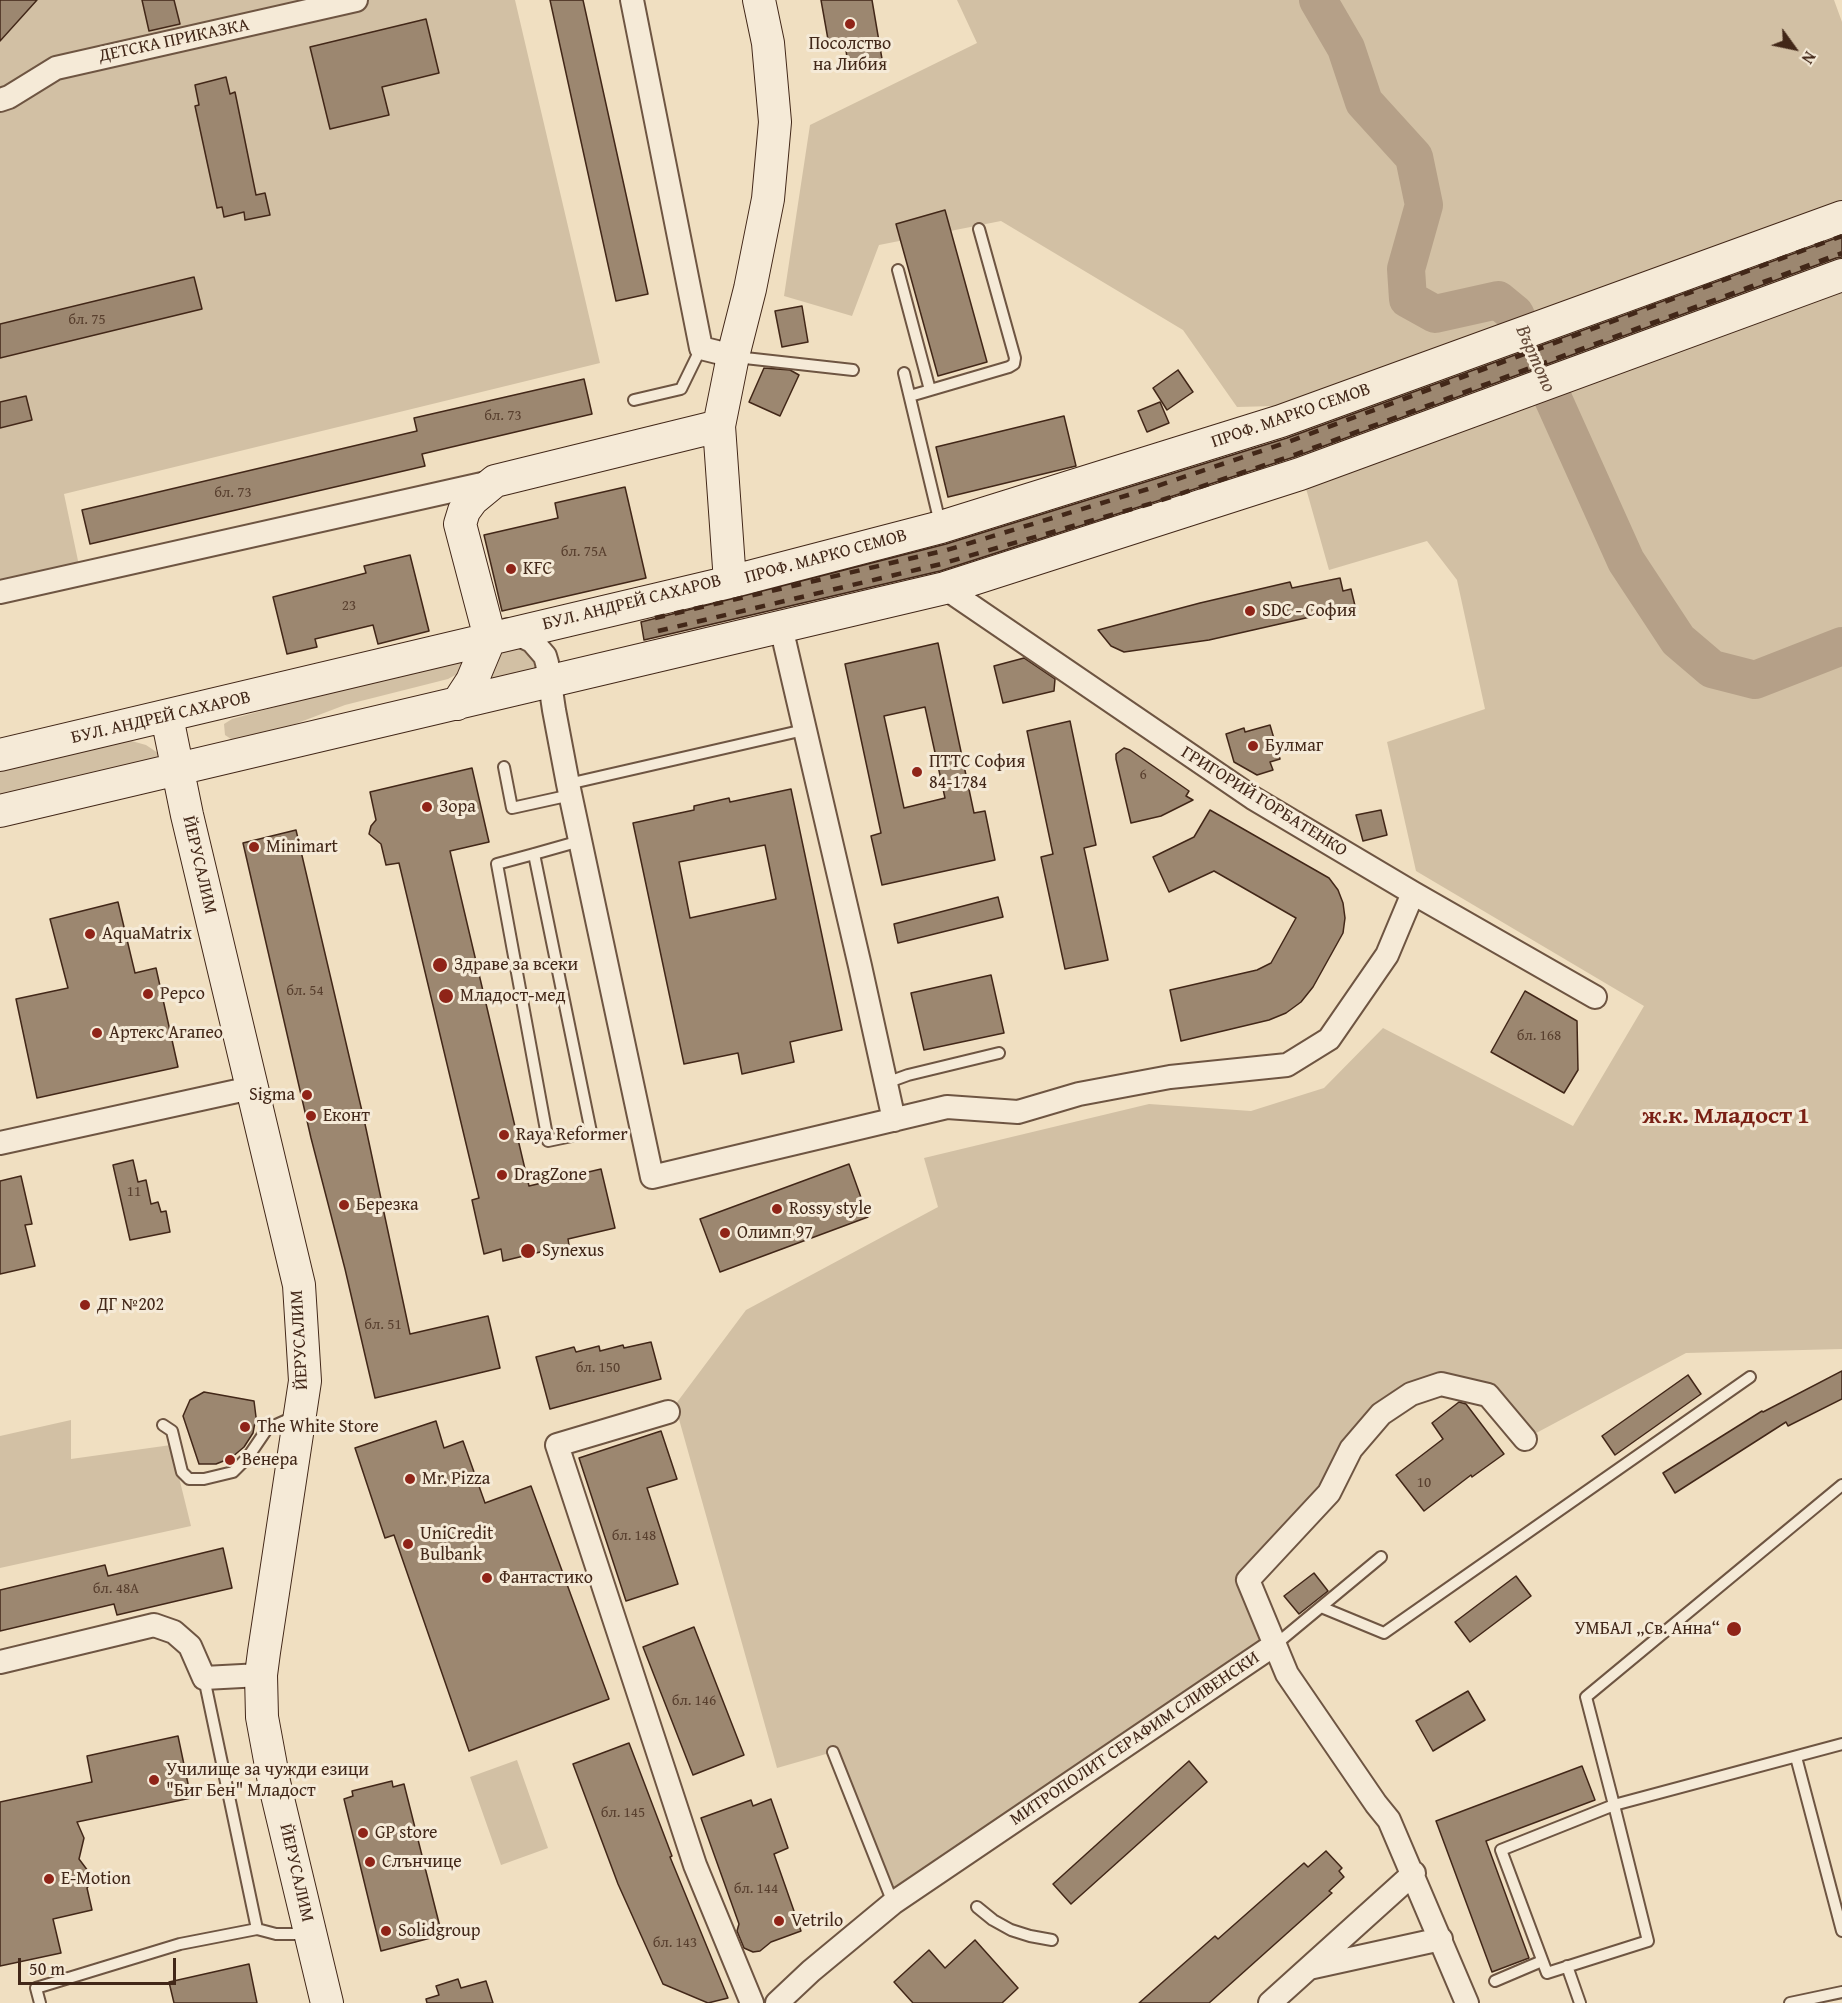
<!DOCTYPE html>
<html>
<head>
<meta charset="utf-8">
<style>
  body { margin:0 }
  #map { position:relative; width:1842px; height:2003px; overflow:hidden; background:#f0dfc1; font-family:"Gentium Book Plus",serif }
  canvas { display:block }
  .north { position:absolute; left:1764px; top:18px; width:60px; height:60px; -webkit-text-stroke:4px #f5ead7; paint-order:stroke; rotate:123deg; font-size:16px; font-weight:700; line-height:24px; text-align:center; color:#422718 }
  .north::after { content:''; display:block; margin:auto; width:21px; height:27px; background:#422718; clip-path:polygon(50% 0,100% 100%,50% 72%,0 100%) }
  .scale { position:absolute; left:18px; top:1958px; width:158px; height:27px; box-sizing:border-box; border:3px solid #422718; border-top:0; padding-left:8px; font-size:18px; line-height:21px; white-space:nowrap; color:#422718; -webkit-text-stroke:4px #f5ead7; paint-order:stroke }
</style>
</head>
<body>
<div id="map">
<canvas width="1842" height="2003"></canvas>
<div class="north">N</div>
<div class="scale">50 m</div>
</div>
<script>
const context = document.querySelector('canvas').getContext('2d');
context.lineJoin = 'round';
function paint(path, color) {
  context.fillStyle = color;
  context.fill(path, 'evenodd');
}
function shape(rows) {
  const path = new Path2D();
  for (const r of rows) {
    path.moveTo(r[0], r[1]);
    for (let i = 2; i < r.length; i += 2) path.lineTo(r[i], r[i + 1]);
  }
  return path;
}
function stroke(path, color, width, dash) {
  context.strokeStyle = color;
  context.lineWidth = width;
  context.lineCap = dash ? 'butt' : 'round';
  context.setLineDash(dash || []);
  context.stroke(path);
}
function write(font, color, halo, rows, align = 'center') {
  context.font = font + ' "Gentium Book Plus",serif';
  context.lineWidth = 6;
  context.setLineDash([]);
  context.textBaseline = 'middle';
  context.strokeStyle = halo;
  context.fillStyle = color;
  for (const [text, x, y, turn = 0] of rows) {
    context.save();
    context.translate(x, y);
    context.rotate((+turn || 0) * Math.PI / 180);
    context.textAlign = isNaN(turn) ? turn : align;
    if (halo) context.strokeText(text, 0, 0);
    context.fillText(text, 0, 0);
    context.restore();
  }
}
paint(shape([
  [37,0,515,0,600,363,64,494,81,575,0,592,0,358,202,308,194,277,0,324,0,26,7,32],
  [426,19,439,73,382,87,389,115,330,129,311,47],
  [226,78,230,94,235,93,238,106,234,107,241,123,245,140,252,175,253,196,269,215,246,220,244,212,224,216,222,207,217,208,195,106,199,105,195,85],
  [957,0,1834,0,1842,22,1842,1349,1686,1353,1525,1439,1488,1395,1411,1394,1248,1580,1274,1645,893,1903,833,1752,777,1768,675,1405,746,1310,938,1207,924,1158,1149,1104,1251,1111,1324,1088,1383,1028,1573,1126,1644,1006,1416,871,1387,742,1485,709,1457,580,1427,541,1329,570,1307,492,1275,406,1237,407,1183,330,1001,221,879,245,852,316,784,296,810,125,977,43],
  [518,642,541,668,493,678,491,675,499,649],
  [473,652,459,673,448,679,345,705,295,724,237,739,231,739,225,735,224,724,232,719],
  [128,740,146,745,161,755,160,757,0,796,0,763],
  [71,1420,71,1459,171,1445,191,1526,0,1568,0,1436],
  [517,1760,548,1848,501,1865,470,1777]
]), '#d2c0a4');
stroke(shape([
  [1318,0,1346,48,1364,102,1414,157,1424,205,1406,269,1408,299,1435,314,1498,300,1515,314,1626,561,1678,640,1712,669,1755,680,1842,646]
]), '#b5a088', 38);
const building = shape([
  [0,0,37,0,0,41,0,0],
  [142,0,174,0,180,24,149,31,142,0],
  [550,0,583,0,648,294,616,301,550,0],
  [821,0,872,0,882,59,848,65,845,43,829,45,821,0],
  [426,19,439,73,382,87,389,115,330,129,310,47,426,19],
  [226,77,230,94,235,92,256,195,265,193,270,215,245,220,244,212,224,217,222,207,217,208,195,106,199,105,195,85,226,77],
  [945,210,987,362,938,376,896,224,945,210],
  [1842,236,1842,257,1836,258,1294,457,940,571,644,640,641,622,946,544,1287,438,1842,236],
  [194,277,202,309,0,358,0,324,194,277],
  [802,306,808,342,782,347,775,311,802,306],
  [764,368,790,370,799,375,780,416,749,402,764,368],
  [1178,370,1193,392,1167,410,1153,388,1178,370],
  [584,379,592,414,422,454,425,466,90,544,82,510,417,431,414,418,584,379],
  [26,396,32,420,0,428,0,402,26,396],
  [1160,402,1169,423,1147,432,1138,411,1160,402],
  [1064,416,1076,466,948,497,936,447,1064,416],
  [625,487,646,578,502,611,484,535,558,518,555,503,625,487],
  [410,555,429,631,378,644,373,625,315,639,317,647,287,654,273,597,366,573,364,566,410,555],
  [1340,578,1343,591,1351,589,1356,610,1319,617,1319,615,1209,640,1124,652,1111,646,1098,630,1200,603,1290,582,1292,588,1340,578],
  [938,643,974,813,985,811,995,860,882,885,871,836,881,833,845,664,938,643],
  [925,707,945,798,904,808,884,716,925,707],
  [1024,658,1055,679,1054,691,1003,703,994,666,1024,658],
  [1070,721,1096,845,1084,848,1108,960,1065,969,1041,857,1053,854,1027,731,1070,721],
  [1270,725,1280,759,1270,762,1273,770,1257,775,1234,762,1226,734,1244,728,1245,732,1270,725],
  [1124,748,1130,750,1189,791,1186,796,1193,800,1161,816,1131,823,1116,759,1116,754,1124,748],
  [472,768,489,842,450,851,529,1186,601,1169,615,1228,568,1239,569,1245,503,1261,501,1249,484,1254,472,1200,479,1198,399,863,386,865,381,844,369,834,371,826,376,820,370,792,472,768],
  [791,789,842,1030,790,1042,794,1062,742,1074,738,1053,684,1064,633,823,694,810,694,806,729,798,730,802,791,789],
  [765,845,776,899,690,918,679,862,765,845],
  [1210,810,1329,878,1338,890,1343,903,1345,918,1343,933,1313,987,1301,1002,1286,1013,1269,1020,1181,1041,1170,990,1257,970,1271,963,1296,918,1214,871,1169,892,1153,857,1194,837,1210,810],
  [1381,810,1387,835,1363,841,1356,815,1381,810],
  [296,830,365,1124,410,1334,488,1316,500,1368,375,1398,345,1269,311,1138,243,843,296,830],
  [998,897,1003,917,898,943,894,924,998,897],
  [118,902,135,973,156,968,178,1067,37,1098,16,999,68,988,50,919,118,902],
  [991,975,1004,1033,924,1050,911,993,991,975],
  [1525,991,1577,1021,1578,1070,1564,1093,1491,1052,1525,991],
  [133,1160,138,1182,146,1180,151,1204,158,1202,161,1212,166,1211,170,1232,130,1240,113,1165,133,1160],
  [849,1164,868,1217,720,1272,700,1219,849,1164],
  [21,1176,32,1224,25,1225,35,1266,0,1274,0,1181,21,1176],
  [651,1342,661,1379,550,1409,536,1357,574,1347,576,1352,599,1346,600,1351,623,1345,624,1348,651,1342],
  [1842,1371,1842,1399,1788,1426,1786,1422,1675,1493,1663,1473,1762,1411,1763,1412,1842,1371],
  [1688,1375,1701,1394,1615,1455,1602,1436,1688,1375],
  [204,1392,254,1401,256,1417,253,1433,244,1447,231,1458,216,1464,199,1464,183,1416,190,1400,204,1392],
  [1459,1402,1466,1404,1504,1454,1472,1477,1471,1475,1424,1511,1396,1475,1443,1439,1432,1423,1459,1402],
  [436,1421,444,1448,463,1441,485,1503,531,1486,609,1699,469,1751,394,1535,385,1538,355,1448,436,1421],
  [661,1431,677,1479,647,1488,678,1584,626,1601,579,1458,661,1431],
  [223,1548,232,1588,117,1615,114,1604,0,1631,0,1590,105,1565,108,1576,223,1548],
  [1314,1573,1328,1591,1299,1614,1284,1596,1314,1573],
  [1516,1576,1531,1596,1470,1642,1455,1622,1516,1576],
  [694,1627,744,1755,693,1775,643,1647,694,1627],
  [1468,1691,1485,1720,1433,1751,1416,1721,1468,1691],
  [178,1736,191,1798,77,1822,84,1838,79,1859,91,1875,90,1884,87,1888,92,1910,53,1919,61,1953,0,1966,0,1802,92,1782,87,1756,178,1736],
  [629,1743,672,1856,670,1857,728,1998,708,2003,663,1984,618,1884,573,1764,629,1743],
  [1189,1761,1207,1782,1071,1904,1053,1884,1189,1761],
  [1582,1766,1595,1800,1486,1841,1529,1958,1492,1972,1436,1821,1582,1766],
  [392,1781,393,1787,404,1784,442,1935,381,1951,344,1799,353,1796,352,1791,392,1781],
  [771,1799,788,1848,774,1854,801,1931,771,1942,760,1951,753,1952,744,1948,737,1931,739,1924,701,1818,751,1800,753,1806,771,1799],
  [1326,1851,1342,1868,1339,1871,1344,1877,1329,1891,1332,1893,1209,2003,1139,2003,1215,1936,1218,1939,1304,1863,1308,1867,1326,1851],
  [975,1940,1018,1988,1002,2003,913,2003,894,1982,929,1950,945,1968,975,1940],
  [249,1964,257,2003,174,2003,169,1982,249,1964],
  [458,1979,461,1988,486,1981,493,2003,427,2003,426,1999,439,1995,436,1986,458,1979]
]);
paint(building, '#9c8770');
stroke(building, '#422718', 1.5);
const lane = shape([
  [898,270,930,390],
  [736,357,853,370],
  [904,373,940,523],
  [910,396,1009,367,1014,364,1015,358,979,229],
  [634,400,681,389,701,348],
  [504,767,512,808,571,795],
  [568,784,804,730],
  [534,854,591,1132,548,1141,497,864,534,854,580,841],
  [886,1083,908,1075,999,1053],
  [163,1425,172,1431,182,1472,189,1479,204,1479,233,1472,248,1457,267,1429,296,1416],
  [1842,1485,1586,1697,1614,1805,1648,1941,1547,1973,1501,1850,1614,1805,1842,1744],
  [1321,1607,1384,1633,1750,1377],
  [1275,1645,1381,1557],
  [204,1678,257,1929],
  [833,1752,893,1903],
  [1796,1757,1842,1931],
  [977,1907,993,1920,1011,1930,1030,1936,1052,1940],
  [1567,1966,1580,2003],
  [1495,1981,1542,1961],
  [40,2003,36,1988,180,1944,257,1929,276,1934,309,1934],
  [1790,2003,1842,1992]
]);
const street = shape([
  [632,0,701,348,733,356],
  [0,100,9,97,56,68,356,0],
  [945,588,1253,798,1413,893,1595,997],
  [0,592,491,482],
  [781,627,860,966,894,1120],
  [508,630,532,641,545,656,547,663,554,710,568,784,652,1177,947,1107,1018,1112,1079,1094,1170,1077,1287,1065,1329,1039,1387,955,1413,893],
  [0,1143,251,1088],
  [668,1412,557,1445,695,1865,752,2003],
  [0,1662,154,1625,174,1632,190,1646,204,1678,261,1675],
  [1309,1968,1441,1939],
  [777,2003,811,1971,893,1903,1274,1645],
  [1270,2003,1414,1873],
  [1467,2003,1389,1820,1376,1804,1287,1674,1248,1580,1329,1493,1351,1449,1381,1414,1411,1394,1441,1384,1488,1395,1525,1439]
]);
const secondary = shape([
  [730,582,719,426,733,356,750,289,768,199,775,122,768,43,759,0],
  [457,704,472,681,490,638,460,524,464,511,472,500,495,481,719,426],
  [167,717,187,815,299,1285,305,1381,264,1652,261,1675,262,1717,274,1782,327,2003],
  [0,755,730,582,941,527,1281,421,1842,217],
  [0,811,945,588,1300,474,1842,275]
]);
stroke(lane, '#6e5542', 14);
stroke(street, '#6e5542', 26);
stroke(secondary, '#422718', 34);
stroke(lane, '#f5ead7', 10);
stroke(street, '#f5ead7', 22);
stroke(secondary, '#f5ead7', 32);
stroke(shape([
  [655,618,947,550,1148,489,1288,442,1842,236],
  [658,631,941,564,1153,503,1294,455,1842,253]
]), '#422718', 4.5, [10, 10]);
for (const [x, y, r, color] of [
  [850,24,6,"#8f2418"],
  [511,569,6,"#8f2418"],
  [1250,611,6,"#8f2418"],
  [1253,746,6,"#8f2418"],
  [917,772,6,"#8f2418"],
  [427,807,6,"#8f2418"],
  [254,847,6,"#8f2418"],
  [90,934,6,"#8f2418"],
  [440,965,8,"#8f2418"],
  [148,994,6,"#8f2418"],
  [446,996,8,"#8f2418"],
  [97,1033,6,"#8f2418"],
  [307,1095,6,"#8f2418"],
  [311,1116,6,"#8f2418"],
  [504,1135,6,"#8f2418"],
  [502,1175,6,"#8f2418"],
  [344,1205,6,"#8f2418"],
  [777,1209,6,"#8f2418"],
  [725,1233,6,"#8f2418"],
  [528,1251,8,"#8f2418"],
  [85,1305,6,"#8f2418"],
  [245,1427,6,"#8f2418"],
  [230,1460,6,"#8f2418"],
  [410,1479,6,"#8f2418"],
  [408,1544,6,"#8f2418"],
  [487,1578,6,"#8f2418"],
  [1734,1629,8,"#8f2418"],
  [154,1780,6,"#8f2418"],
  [363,1833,6,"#8f2418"],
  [370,1862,6,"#8f2418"],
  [49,1879,6,"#8f2418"],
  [779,1921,6,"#8f2418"],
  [386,1931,6,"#8f2418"]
]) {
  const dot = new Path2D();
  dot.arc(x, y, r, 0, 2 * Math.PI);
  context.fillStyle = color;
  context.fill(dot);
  stroke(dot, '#f5ead7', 2);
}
write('15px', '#583f2e', null, [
  ["бл. 75",87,320],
  ["бл. 73",503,416],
  ["бл. 73",233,493],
  ["бл. 75А",584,552],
  ["23",349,606],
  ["6",1143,775],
  ["бл. 54",305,991],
  ["бл. 168",1539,1036],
  ["11",134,1192],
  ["бл. 51",383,1325],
  ["бл. 150",598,1368],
  ["10",1424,1483],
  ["бл. 148",634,1536],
  ["бл. 48А",116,1589],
  ["бл. 146",694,1701],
  ["бл. 145",623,1813],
  ["бл. 144",756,1889],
  ["бл. 143",675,1943]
]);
write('18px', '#422718', '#f5ead7', [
  ["ДЕТСКА ПРИКАЗКА",174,41,-12],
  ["ПРОФ. МАРКО СЕМОВ",1291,416,-19],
  ["ПРОФ. МАРКО СЕМОВ",826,557,-15],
  ["БУЛ. АНДРЕЙ САХАРОВ",632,603,-14],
  ["БУЛ. АНДРЕЙ САХАРОВ",161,718,-13],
  ["ГРИГОРИЙ ГОРБАТЕНКО",1264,802,32],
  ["ЙЕРУСАЛИМ",199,865,77],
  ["ЙЕРУСАЛИМ",300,1340,-93],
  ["МИТРОПОЛИТ СЕРАФИМ СЛИВЕНСКИ",1135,1739,-34],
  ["ЙЕРУСАЛИМ",296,1873,77]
]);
write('18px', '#422718', '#f5ead7', [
  ["Посолство",850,44,"center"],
  ["на Либия",850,65,"center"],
  ["KFC",523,569],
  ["SDC - София",1262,611],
  ["Булмаг",1265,746],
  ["ПТТС София",929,762],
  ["84-1784",929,783],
  ["Зора",439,807],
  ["Minimart",266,847],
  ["AquaMatrix",102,934],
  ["Здраве за всеки",454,965],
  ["Pepco",160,994],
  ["Младост-мед",460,996],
  ["Артекс Агапео",109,1033],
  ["Sigma",295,1095,"right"],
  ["Еконт",323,1116],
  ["Raya Reformer",516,1135],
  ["DragZone",514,1175],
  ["Березка",356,1205],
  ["Rossy style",789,1209],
  ["Олимп 97",737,1233],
  ["Synexus",542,1251],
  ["ДГ №202",97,1305],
  ["The White Store",257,1427],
  ["Венера",242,1460],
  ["Mr. Pizza",422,1479],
  ["UniCredit",420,1534],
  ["Bulbank",420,1555],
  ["Фантастико",499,1578],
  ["УМБАЛ „Св. Анна“",1720,1629,"right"],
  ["Училище за чужди езици",166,1770],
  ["\"Биг Бен\" Младост",166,1791],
  ["GP store",375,1833],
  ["Слънчице",382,1862],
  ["E-Motion",61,1879],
  ["Vetrilo",791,1921],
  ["Solidgroup",398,1931]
], 'left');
write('italic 20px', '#644b3a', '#f5ead7', [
  ["Въртопо",1535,359,66]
]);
write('bold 24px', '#7a1f14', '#f5ead7', [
  ["ж.к. Младост 1",1726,1117]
]);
</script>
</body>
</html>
